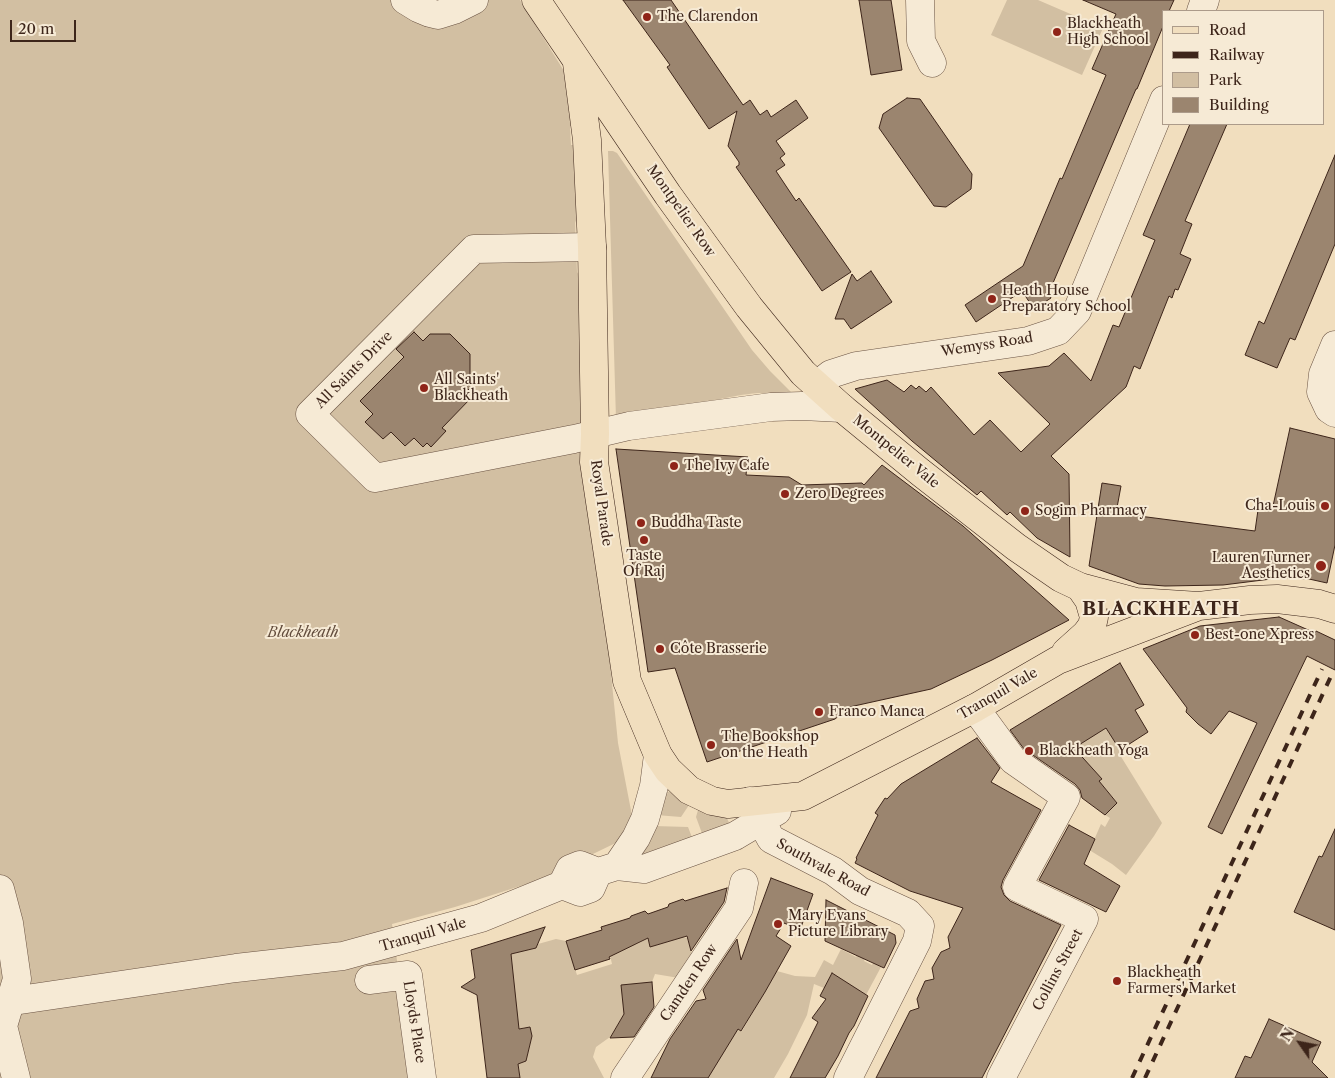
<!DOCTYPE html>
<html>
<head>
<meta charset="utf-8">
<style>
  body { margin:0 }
  #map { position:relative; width:1335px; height:1078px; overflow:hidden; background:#f1debe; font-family:"Libre Caslon Text",serif }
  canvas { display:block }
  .legend { position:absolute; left:1162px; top:10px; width:162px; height:115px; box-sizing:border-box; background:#f6ead5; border:1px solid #ac9b8a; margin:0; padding:6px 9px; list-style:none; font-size:15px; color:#3d251a }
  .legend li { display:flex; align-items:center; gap:10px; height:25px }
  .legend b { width:25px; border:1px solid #ac9b8a }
  .north { position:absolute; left:1275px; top:1018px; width:50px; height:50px; -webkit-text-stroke:4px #f6ead5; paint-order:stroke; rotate:303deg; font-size:14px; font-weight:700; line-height:20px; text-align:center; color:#3d251a }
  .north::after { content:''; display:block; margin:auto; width:18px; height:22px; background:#3d251a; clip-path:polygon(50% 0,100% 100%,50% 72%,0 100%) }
  .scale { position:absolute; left:10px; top:20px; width:66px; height:22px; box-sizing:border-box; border:2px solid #3d251a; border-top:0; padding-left:6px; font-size:15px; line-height:18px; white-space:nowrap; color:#3d251a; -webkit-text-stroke:4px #f6ead5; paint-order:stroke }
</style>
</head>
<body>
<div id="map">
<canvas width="1335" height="1078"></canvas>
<ul class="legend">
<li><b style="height:6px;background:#f1debe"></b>Road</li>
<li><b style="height:6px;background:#3d251a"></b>Railway</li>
<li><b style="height:14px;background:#d2bfa2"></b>Park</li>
<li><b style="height:14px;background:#9b856f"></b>Building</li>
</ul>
<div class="north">N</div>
<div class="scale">20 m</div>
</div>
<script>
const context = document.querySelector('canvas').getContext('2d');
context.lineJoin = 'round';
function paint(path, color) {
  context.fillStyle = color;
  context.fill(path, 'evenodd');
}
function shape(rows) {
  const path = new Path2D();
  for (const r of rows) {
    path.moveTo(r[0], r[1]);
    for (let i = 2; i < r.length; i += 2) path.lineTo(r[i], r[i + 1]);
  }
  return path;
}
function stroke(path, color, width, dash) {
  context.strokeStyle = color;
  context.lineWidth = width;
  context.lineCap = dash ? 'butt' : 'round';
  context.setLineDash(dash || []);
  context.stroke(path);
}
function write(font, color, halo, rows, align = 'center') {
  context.font = font + ' "Libre Caslon Text",serif';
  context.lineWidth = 4;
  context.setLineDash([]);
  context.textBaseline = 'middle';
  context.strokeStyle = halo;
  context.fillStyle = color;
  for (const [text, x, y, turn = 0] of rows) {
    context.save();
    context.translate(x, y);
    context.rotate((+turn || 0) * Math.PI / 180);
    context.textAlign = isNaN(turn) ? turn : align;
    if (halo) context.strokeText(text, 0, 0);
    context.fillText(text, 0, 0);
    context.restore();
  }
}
paint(shape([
  [0,0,520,0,564,71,568,84,572,126,570,126,571,145,573,145,578,215,575,223,577,272,580,277,585,417,618,743,634,826,626,838,539,880,455,907,392,924,413,1078,0,1078],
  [1007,0,1038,0,1103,28,1082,75,991,35],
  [608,151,613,151,617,153,752,350,770,371,793,394,757,393,741,395,616,419],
  [1106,728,1120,750,1120,755,1162,823,1154,836,1126,875,1112,864,1086,848,1091,847,1101,824,1105,827,1110,818,1105,815,1117,802,1099,781,1102,779,1061,740,1094,735],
  [665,792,670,792,689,805,681,817,656,815],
  [698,810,726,816,731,827,703,836,696,817],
  [654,826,688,827,693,840,644,856,642,849],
  [683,937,687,938,695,963,679,978,655,974,652,982,624,1014,610,1037,596,1047,593,1057,604,1078,520,1078,518,1064,526,1061,532,1037,529,1027,509,1030,510,954,527,949,529,950,536,948,538,944,556,939,566,941,577,975,612,964,609,951,637,944,648,938,650,947],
  [841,949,856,957,857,955,865,958,864,961,872,965,873,963,881,967,866,995,852,988,824,988,814,984,807,1015,788,1054,774,1078,708,1078,725,1021,742,1031,777,971,795,976,815,977,824,960,833,965]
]), '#d2bfa2');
const building = shape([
  [623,0,671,0,743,105,750,100,760,115,767,110,771,117,796,100,808,118,776,141,785,154,780,158,785,165,776,171,796,201,799,198,851,272,822,291,736,167,739,165,739,162,728,146,737,111,709,129,667,67,670,65,623,0],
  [859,0,891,0,902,70,871,75,859,0],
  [1083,0,1174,0,1169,11,1164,11,1164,24,1137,89,1136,89,1050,290,1048,292,1051,298,1034,309,1022,291,976,322,965,305,1023,266,1060,178,1062,179,1106,75,1092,69,1116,14,1083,0],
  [907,98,920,99,972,174,971,189,946,207,934,206,879,128,883,114,907,98],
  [1190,124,1227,124,1185,221,1192,224,1180,254,1191,259,1178,290,1175,289,1172,298,1169,296,1140,369,1134,366,1126,387,1051,456,1069,474,1070,557,1037,538,1010,512,1007,515,981,491,977,495,912,441,855,389,887,380,904,392,911,385,916,389,919,386,926,392,931,387,974,435,990,420,1021,452,1050,424,998,373,1049,366,1064,353,1091,381,1113,325,1119,327,1155,240,1143,235,1190,124],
  [1335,155,1335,244,1295,340,1290,338,1277,368,1245,355,1259,321,1264,324,1335,155],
  [871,271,892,302,851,329,844,319,835,319,852,274,857,281,871,271],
  [414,332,423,341,430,334,450,334,470,354,470,374,466,378,473,385,465,393,471,398,442,428,446,431,431,447,427,443,423,447,414,438,405,446,391,432,383,439,365,422,373,414,360,401,404,357,396,349,414,332],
  [1290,428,1335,439,1335,545,1327,583,1309,579,1292,578,1271,579,1223,585,1165,586,1139,584,1089,566,1102,483,1121,486,1116,513,1255,531,1259,503,1273,506,1290,428],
  [616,449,748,457,746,475,789,477,802,485,862,483,864,485,882,465,963,526,1069,620,992,660,931,689,845,708,840,715,835,719,707,762,675,668,648,672,616,449],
  [1279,617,1315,633,1316,631,1335,640,1335,670,1307,656,1222,834,1208,827,1257,723,1229,711,1211,734,1198,724,1186,712,1187,708,1143,649,1200,626,1279,617],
  [1120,663,1144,705,1135,710,1148,732,1120,750,1106,728,1074,748,1102,779,1099,781,1117,803,1105,815,1082,798,1080,790,1075,784,1024,749,1010,730,1120,663],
  [977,738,1000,768,991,782,1041,810,1003,880,1001,887,1004,895,1010,901,1061,925,982,1078,876,1078,910,1011,919,1008,917,999,925,981,934,979,932,968,941,952,950,948,948,937,963,908,910,891,855,863,857,859,856,858,878,815,875,813,885,798,887,799,901,784,977,738],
  [1069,825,1095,839,1084,864,1120,886,1106,912,1039,880,1069,825],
  [1335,829,1335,930,1294,912,1319,856,1322,857,1335,829],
  [771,878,813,894,800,930,784,923,776,936,791,946,765,992,741,1031,738,1029,708,1078,651,1078,670,1039,696,1001,706,999,703,990,737,939,741,960,771,878],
  [727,888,724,902,691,951,687,936,650,947,648,938,609,957,610,959,575,970,566,941,602,930,601,927,630,918,631,916,645,911,648,914,668,907,669,904,683,899,685,901,727,888],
  [826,900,895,935,896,943,884,968,825,941,826,900],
  [545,927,536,948,511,954,519,1029,530,1027,532,1036,526,1061,518,1064,520,1078,487,1078,477,995,461,987,475,978,471,950,545,927],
  [832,973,868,996,854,1026,849,1033,838,1056,825,1078,790,1078,818,1022,812,1018,826,999,820,996,832,973],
  [652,982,654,1007,634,1037,610,1038,624,1014,621,985,652,982],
  [1269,1019,1321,1042,1312,1062,1328,1078,1235,1078,1245,1056,1251,1058,1269,1019]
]);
paint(building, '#9b856f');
stroke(building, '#3d251a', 1);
const minor = shape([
  [405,0,418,8,430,13,438,15,454,10,474,0],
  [920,0,921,41,932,63],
  [1201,11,1205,0],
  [592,247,474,249,310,414,375,478,574,439,629,426,771,407,802,406,842,408],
  [1335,345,1323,374,1321,392,1329,409,1335,413],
  [817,385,831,374,856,366,1028,341,1058,331,1077,311,1164,100],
  [975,708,1013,760,1066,797,1017,887,1084,919,1001,1078],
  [750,801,771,839,833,871,860,891,908,913,920,926,917,941,848,1078],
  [617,866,636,838,645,819,654,786,658,755],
  [562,885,580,892,591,888,598,872,617,866,644,869,735,836,777,811],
  [562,885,570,869,580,865,598,872],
  [0,889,9,923,17,979,3,1026,16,1078],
  [369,980,408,975,422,1078],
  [0,1003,236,968,343,956,481,918,562,885],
  [625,1078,739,908,744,883]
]);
const major = shape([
  [536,0,668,195,749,307,803,373,842,408,920,472,1016,547,1061,578,1080,587,1136,602,1199,606,1250,600,1277,599,1319,604,1335,609],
  [577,63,587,140,592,247,595,434,594,462,623,654,627,681,658,755,668,770,689,790,712,801,728,804,803,796,975,708,1058,660,1199,606],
  [1066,652,1086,634,1092,626,1094,617,1089,600,1080,587]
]);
stroke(minor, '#6a5343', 29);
stroke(major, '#3d251a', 29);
stroke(minor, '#f6ead5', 28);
stroke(major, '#f1debe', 28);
stroke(shape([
  [1132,1078,1322,669],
  [1145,1078,1332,674]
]), '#3d251a', 4, [9, 9]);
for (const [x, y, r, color] of [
  [647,17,5,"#8f2418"],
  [1057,32,5,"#8f2418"],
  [992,299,5,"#8f2418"],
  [424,388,5,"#8f2418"],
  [674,466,5,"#8f2418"],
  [785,494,5,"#8f2418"],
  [1325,506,5,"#8f2418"],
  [1025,511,5,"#8f2418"],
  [641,523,5,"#8f2418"],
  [644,540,5,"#8f2418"],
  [1321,566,6,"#8f2418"],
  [1195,635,5,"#8f2418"],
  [660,649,5,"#8f2418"],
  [819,712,5,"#8f2418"],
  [711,745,5,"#8f2418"],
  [1029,751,5,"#8f2418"],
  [778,924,5,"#8f2418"],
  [1117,981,5,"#8f2418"]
]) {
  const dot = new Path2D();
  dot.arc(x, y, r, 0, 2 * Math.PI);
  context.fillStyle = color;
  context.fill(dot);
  stroke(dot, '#f6ead5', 2);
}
write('14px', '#3d251a', '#f6ead5', [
  ["The Clarendon",657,17],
  ["Blackheath",1067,24],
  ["High School",1067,40],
  ["Heath House",1002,291],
  ["Preparatory School",1002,307],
  ["All Saints'",434,380],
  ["Blackheath",434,396],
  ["The Ivy Cafe",684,466],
  ["Zero Degrees",795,494],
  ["Cha-Louis",1315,506,"right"],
  ["Sogim Pharmacy",1035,511],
  ["Buddha Taste",651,523],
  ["Taste",644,556,"center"],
  ["Of Raj",644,572,"center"],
  ["Lauren Turner",1310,558,"right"],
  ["Aesthetics",1310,574,"right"],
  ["Best-one Xpress",1205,635],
  ["Côte Brasserie",670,649],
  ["Franco Manca",829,712],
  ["The Bookshop",721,737],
  ["on the Heath",721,753],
  ["Blackheath Yoga",1039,751],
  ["Mary Evans",788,916],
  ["Picture Library",788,932],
  ["Blackheath",1127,973],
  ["Farmers' Market",1127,989]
], 'left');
write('14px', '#3d251a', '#f6ead5', [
  ["Montpelier Row",681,211,55],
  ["Wemyss Road",987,345,-9],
  ["All Saints Drive",354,370,-45],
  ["Montpelier Vale",896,452,39],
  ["Royal Parade",601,503,82],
  ["Tranquil Vale",998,694,-30],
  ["Southvale Road",823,868,29],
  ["Tranquil Vale",423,935,-16],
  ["Collins Street",1058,970,-62],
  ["Camden Row",689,983,-56],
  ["Lloyds Place",414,1022,81]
]);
write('italic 14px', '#624c3c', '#f6ead5', [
  ["Blackheath",303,633]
]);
context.letterSpacing = '1px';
write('bold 19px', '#3d251a', '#f6ead5', [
  ["BLACKHEATH",1161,610]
]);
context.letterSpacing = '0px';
</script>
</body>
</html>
